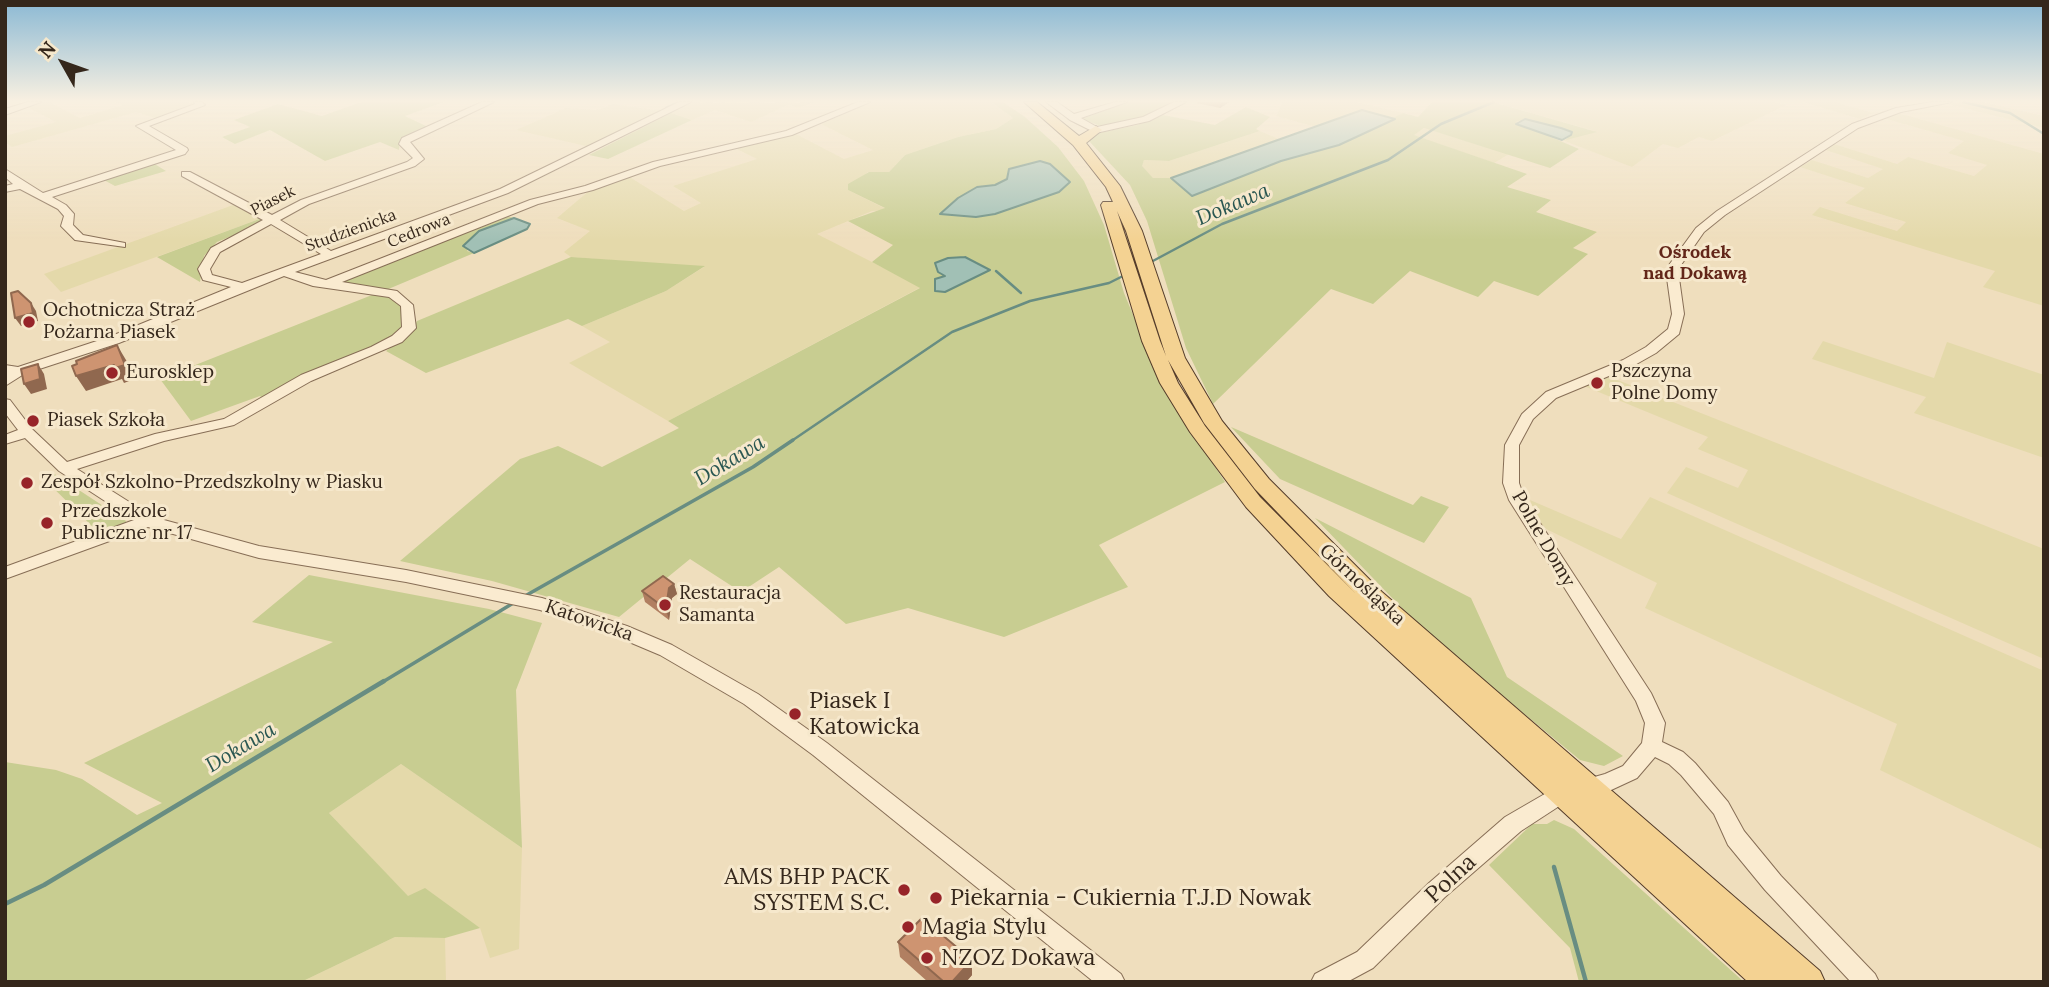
<!DOCTYPE html>
<html>
<head>
<meta charset="utf-8">
<style>
  body { margin:0 }
  #map { position:relative; width:2049px; height:987px; overflow:hidden; background:#efdebd; font-family:Lora,serif }
  canvas { display:block }
  .frame { position:absolute; inset:0; border:7px solid #35271b; pointer-events:none }
  .north { position:absolute; left:28px; top:28px; width:70px; height:70px; -webkit-text-stroke:5px #f6e8cc; paint-order:stroke; rotate:310deg; font-size:19px; font-weight:700; line-height:28px; text-align:center; color:#35271b }
  .north::after { content:''; display:block; margin:auto; width:24px; height:32px; background:#35271b; clip-path:polygon(50% 0,100% 100%,50% 72%,0 100%) }
</style>
</head>
<body>
<div id="map">
<canvas width="2049" height="987"></canvas>
<div class="frame"></div>
<div class="north">N</div>
</div>
<script>
const context = document.querySelector('canvas').getContext('2d');
context.lineJoin = 'round';
function paint(path, color) {
  context.fillStyle = color;
  context.fill(path, 'evenodd');
}
function shape(rows) {
  const path = new Path2D();
  for (const r of rows) {
    path.moveTo(r[0], r[1]);
    for (let i = 2; i < r.length; i += 2) path.lineTo(r[i], r[i + 1]);
  }
  return path;
}
function stroke(path, color, width, dash) {
  context.strokeStyle = color;
  context.lineWidth = width;
  context.lineCap = dash ? 'butt' : 'round';
  context.setLineDash(dash || []);
  context.stroke(path);
}
function write(font, color, halo, rows, align = 'center') {
  context.font = font + ' Lora,serif';
  context.lineWidth = 6;
  context.setLineDash([]);
  context.textBaseline = 'middle';
  context.strokeStyle = halo;
  context.fillStyle = color;
  for (const [text, x, y, turn = 0] of rows) {
    context.save();
    context.translate(x, y);
    context.rotate((+turn || 0) * Math.PI / 180);
    context.textAlign = isNaN(turn) ? turn : align;
    if (halo) context.strokeText(text, 0, 0);
    context.fillText(text, 0, 0);
    context.restore();
  }
}
paint(shape([
  [41,102,49,102,80,118,123,105,115,102,189,102,196,105,155,118,136,112,12,147,5,142,5,136,56,122,27,107],
  [694,102,733,103,813,102,799,108,788,105,751,122,715,110,692,120,671,113],
  [871,102,991,102,1013,118,996,129,958,137,905,155,889,172,868,172,848,190,888,210,872,211,817,234,921,287,668,421,569,363,610,342,582,326,666,291,704,267,571,257,564,252,590,231,557,218,590,190,628,176,684,211,701,203,673,186,757,159,735,148,796,134,844,159,873,150,821,124],
  [1283,102,1356,102,1403,113,1395,119,1362,110,1316,127,1276,116],
  [1493,102,1773,102,1786,105,1712,141,1699,137,1678,148,1663,144,1632,167,1562,140,1595,131],
  [1803,102,1835,102,1873,113,1860,119],
  [1960,102,1983,102,2044,116,2044,128,1948,104],
  [613,104,662,111,590,147,516,130,566,108,598,110],
  [1898,113,2044,154,2044,306,1983,287,1995,271,1812,215,1820,207,1897,231,1906,222,1845,203,1865,188,1800,167,1812,160,1868,178,1883,169,1826,150,1834,144,1897,164,1908,157,1974,176,1987,165,1948,153,1964,141,1883,118],
  [1424,128,1509,154,1494,163,1413,135],
  [1260,131,1281,140,1171,178,1153,178,1141,166,1144,160,1169,161],
  [233,205,262,218,61,292,44,274],
  [1823,341,1934,378,1947,342,2044,375,2044,458,1914,413,1926,397,1812,359],
  [1610,377,2044,549,2044,659,1667,493,1686,467,1738,488,1748,470,1698,449,1708,437,1584,386],
  [1650,497,2044,671,2044,850,1880,770,1897,724,1645,608,1657,583,1540,526,1530,500,1621,539],
  [401,764,522,848,519,949,490,958,480,928,408,897,329,813],
  [395,937,445,938,446,982,301,982]
]), '#e4d9aa');
paint(shape([
  [361,102,444,102,405,116,428,127,400,140,399,150,380,142,325,161,270,130,235,144,222,137,250,127,234,120,278,104,322,116],
  [991,102,1003,102,1025,117,1058,147,1084,181,1104,225,1124,293,1163,387,1225,482,1099,545,1128,587,1004,637,908,608,846,624,779,567,741,592,690,559,619,617,492,581,400,561,520,459,558,446,602,467,679,428,668,421,920,288,872,262,893,245,848,221,885,208,848,190,848,184,869,172,889,172,905,155,958,137,996,129,1013,118],
  [1040,161,1059,192,995,214,976,217,941,214,958,198,977,187,995,185],
  [1127,102,1176,102,1145,117,1103,127,1082,119],
  [1432,102,1493,102,1597,132,1566,140,1571,132,1525,119,1516,122,1579,149,1550,168,1424,128,1414,135,1527,174,1507,187,1551,200,1536,212,1597,232,1573,248,1588,254,1538,296,1494,281,1478,297,1410,271,1373,304,1331,289,1213,404,1186,348,1147,221,1130,185,1089,141,1098,133,1137,125,1163,115,1215,125,1246,107,1270,117,1256,129,1260,131,1169,161,1144,160,1142,166,1153,178,1171,178,1193,196,1281,161,1339,145,1403,113,1418,117],
  [671,113,692,120,608,159,589,155],
  [153,163,166,171,115,186,102,179],
  [504,215,514,218,479,231,467,251,474,253,386,290,339,283],
  [262,218,259,225,217,242,204,256,200,282,157,257],
  [571,257,705,266,666,291,582,326,568,319,426,373,386,351,412,331,417,321],
  [377,293,391,296,402,306,403,327,396,337,264,400,260,396,191,421,160,379],
  [1231,427,1413,505,1421,496,1449,507,1424,543,1280,479],
  [50,471,126,521,126,525,105,535,103,528,96,530,40,475],
  [1315,518,1471,598,1507,677,1623,756,1604,766,1580,760,1424,631],
  [309,575,489,609,542,623,516,690,522,848,401,764,329,813,408,896,425,888,480,928,445,938,395,937,301,982,5,982,5,762,56,770,82,779,137,815,162,803,84,763,333,642,252,622],
  [1554,820,1574,829,1744,982,1579,982,1570,948,1489,865,1532,824,1547,824]
]), '#c8cd91');
const water = shape([
  [1362,110,1395,119,1339,145,1281,161,1192,196,1171,178,1362,110],
  [1525,119,1561,128,1572,132,1571,135,1562,140,1516,124,1525,119],
  [1040,161,1050,164,1070,182,1059,192,995,214,976,217,940,214,958,198,977,187,995,185,1007,179,1009,169,1040,161],
  [514,218,530,224,527,229,474,253,463,246,479,231,514,218],
  [965,257,990,270,945,292,935,291,935,279,945,276,938,272,935,263,948,258,965,257]
]);
paint(water, '#a1c0b5');
stroke(water, '#688d82', 2);
stroke(shape([
  [1963,102,2010,113,2044,134],
  [666,108,679,102],
  [1151,262,1222,224,1388,160,1441,124,1494,102],
  [996,271,1021,293],
  [790,442,952,332,1030,301,1109,283,1125,275]
]), '#688d82', 2.5);
stroke(shape([
  [525,596,753,467,793,440],
  [381,683,515,602]
]), '#688d82', 3.5);
stroke(shape([
  [1554,867,1586,982],
  [5,904,44,885,384,681]
]), '#688d82', 4.5);
const minor = shape([
  [28,102,41,102,5,115,5,109,28,102],
  [194,102,202,102,205,105,149,126,187,148,188,150,185,154,52,197,66,205,74,214,73,225,83,235,125,243,125,247,75,240,61,226,64,216,58,209,20,189,5,192,5,186,13,184,5,177,5,169,43,193,176,150,136,126,195,104,194,102],
  [482,102,494,102,410,142,424,159,415,166,309,204,280,220,331,251,500,189,679,102,691,102,508,193,295,272,326,280,530,200,585,186,653,162,786,131,858,102,870,102,792,135,660,166,593,190,538,204,342,282,397,291,413,305,416,328,402,342,311,381,234,425,164,441,77,469,153,517,259,546,406,570,542,598,627,626,672,645,758,694,827,743,1121,974,1125,982,1094,982,813,755,744,704,660,655,615,636,540,610,406,582,259,558,148,527,5,579,5,567,134,520,59,471,25,438,5,444,5,435,18,430,5,413,5,399,10,400,32,429,67,462,155,434,224,419,301,375,371,347,392,336,402,327,401,306,389,297,313,286,284,276,119,343,24,374,5,386,7,373,5,365,18,367,109,337,231,287,203,280,198,269,211,248,263,220,182,176,182,172,190,172,272,215,301,200,407,162,413,158,399,144,402,138,482,102],
  [271,224,321,254,242,283,212,275,210,269,220,252,271,224],
  [1046,102,1057,102,1074,114,1115,102,1127,102,1081,118,1097,127,1143,117,1174,102,1186,102,1149,121,1096,133,1070,120,1046,102],
  [1932,102,1952,102,1901,112,1858,128,1725,215,1704,232,1681,265,1679,278,1684,314,1679,334,1656,353,1633,366,1556,398,1533,419,1519,445,1519,483,1525,500,1651,693,1665,723,1662,742,1683,752,1695,763,1728,802,1744,831,1781,876,1875,974,1879,982,1851,982,1765,890,1728,845,1714,814,1681,775,1669,764,1655,757,1637,778,1609,791,1567,801,1521,831,1445,897,1373,968,1347,982,1311,982,1315,974,1357,952,1429,883,1505,817,1555,788,1605,774,1623,766,1642,743,1645,723,1636,701,1509,500,1503,483,1505,445,1522,414,1546,392,1623,360,1646,347,1668,329,1672,314,1667,278,1669,265,1696,228,1717,211,1852,124,1896,108,1932,102]
]);
const major = shape([
  [1024,102,1037,102,1079,136,1096,126,1102,130,1086,143,1120,186,1142,231,1185,358,1222,421,1269,479,1382,592,1820,971,1825,982,1748,982,1329,596,1246,507,1190,432,1160,383,1142,341,1101,205,1103,202,1113,202,1106,187,1073,145,1024,102],
  [1117,211,1126,231,1166,356,1160,341,1117,211],
  [1168,360,1204,423,1255,489,1356,594,1260,497,1205,426,1178,383,1168,360]
]);
stroke(minor, '#876e56', 2);
stroke(major, '#543c2a', 2);
paint(minor, '#faebd0');
paint(major, '#f4d292');
paint(shape([
  [1197,102,1229,102,1220,108,1197,103],
  [674,584,677,594,672,598,669,620,645,602,642,591],
  [898,942,972,975,966,982,928,982,900,957]
]), '#b17f61');
paint(shape([
  [1221,102,1229,102,1220,108],
  [31,303,36,311,38,321,21,326,15,318],
  [117,345,126,360,134,379,124,383,122,379,86,391,76,376],
  [38,364,44,374,47,389,31,394,24,384],
  [674,584,677,594,672,598,669,620,666,609,669,588],
  [972,960,972,975,966,982,952,982]
]), '#90684f');
const building = shape([
  [18,291,31,303,33,313,15,318,11,293,18,291],
  [117,345,125,365,115,368,114,365,76,376,72,366,77,364,76,361,117,345],
  [38,364,40,379,24,384,21,369,38,364],
  [663,576,674,584,669,588,666,609,642,591,663,576],
  [922,918,972,960,952,982,944,982,898,942,922,918]
]);
paint(building, '#ce9471');
stroke(building, '#90684f', 2);
const sky = context.createLinearGradient(0, 0, 0, 240);
sky.addColorStop(0, '#8bb9d4');
sky.addColorStop(0.42, '#f8f0e1');
sky.addColorStop(1, '#f8f0e100');
context.fillStyle = sky;
context.fillRect(0, 0, 2049, 240);
for (const [x, y, r, color] of [
  [29,322,7,"#972429"],
  [112,373,7,"#972429"],
  [1597,383,7,"#972429"],
  [33,421,7,"#972429"],
  [27,483,7,"#972429"],
  [47,523,7,"#972429"],
  [665,605,7,"#972429"],
  [795,714,7,"#972429"],
  [904,890,7,"#972429"],
  [936,898,7,"#972429"],
  [908,927,7,"#972429"],
  [927,958,7,"#972429"]
]) {
  const dot = new Path2D();
  dot.arc(x, y, r, 0, 2 * Math.PI);
  context.fillStyle = color;
  context.fill(dot);
  stroke(dot, '#f6e8cc', 2.5);
}
write('16px', '#35271b', '#f6e8cc', [
  ["Piasek",273,201,-27],
  ["Studzienicka",351,231,-20],
  ["Cedrowa",419,231,-22]
]);
write('bold 18px', '#632619', '#f6e8cc', [
  ["Ośrodek",1695,253],
  ["nad Dokawą",1695,274]
]);
write('19px', '#35271b', '#f6e8cc', [
  ["Ochotnicza Straż",43,311],
  ["Pożarna Piasek",43,333],
  ["Pszczyna",1611,372],
  ["Polne Domy",1611,394],
  ["Eurosklep",126,373],
  ["Piasek Szkoła",47,421],
  ["Zespół Szkolno-Przedszkolny w Piasku",41,483],
  ["Przedszkole",61,512],
  ["Publiczne nr 17",61,534],
  ["Restauracja",679,594],
  ["Samanta",679,616]
], 'left');
write('19px', '#35271b', '#f6e8cc', [
  ["Polne Domy",1543,539,60],
  ["Górnośląska",1362,585,43],
  ["Katowicka",589,621,19]
]);
write('italic 21px', '#295651', '#f6e8cc', [
  ["Dokawa",1233,205,-23],
  ["Dokawa",730,461,-31],
  ["Dokawa",241,748,-31]
]);
write('23px', '#35271b', '#f6e8cc', [
  ["Piasek I",809,701],
  ["Katowicka",809,727],
  ["AMS BHP PACK",890,877,"right"],
  ["SYSTEM S.C.",890,903,"right"],
  ["Piekarnia - Cukiernia T.J.D Nowak",950,898],
  ["Magia Stylu",922,927],
  ["NZOZ Dokawa",941,958]
], 'left');
write('23px', '#35271b', '#f6e8cc', [
  ["Polna",1451,879,-43]
]);
</script>
</body>
</html>
